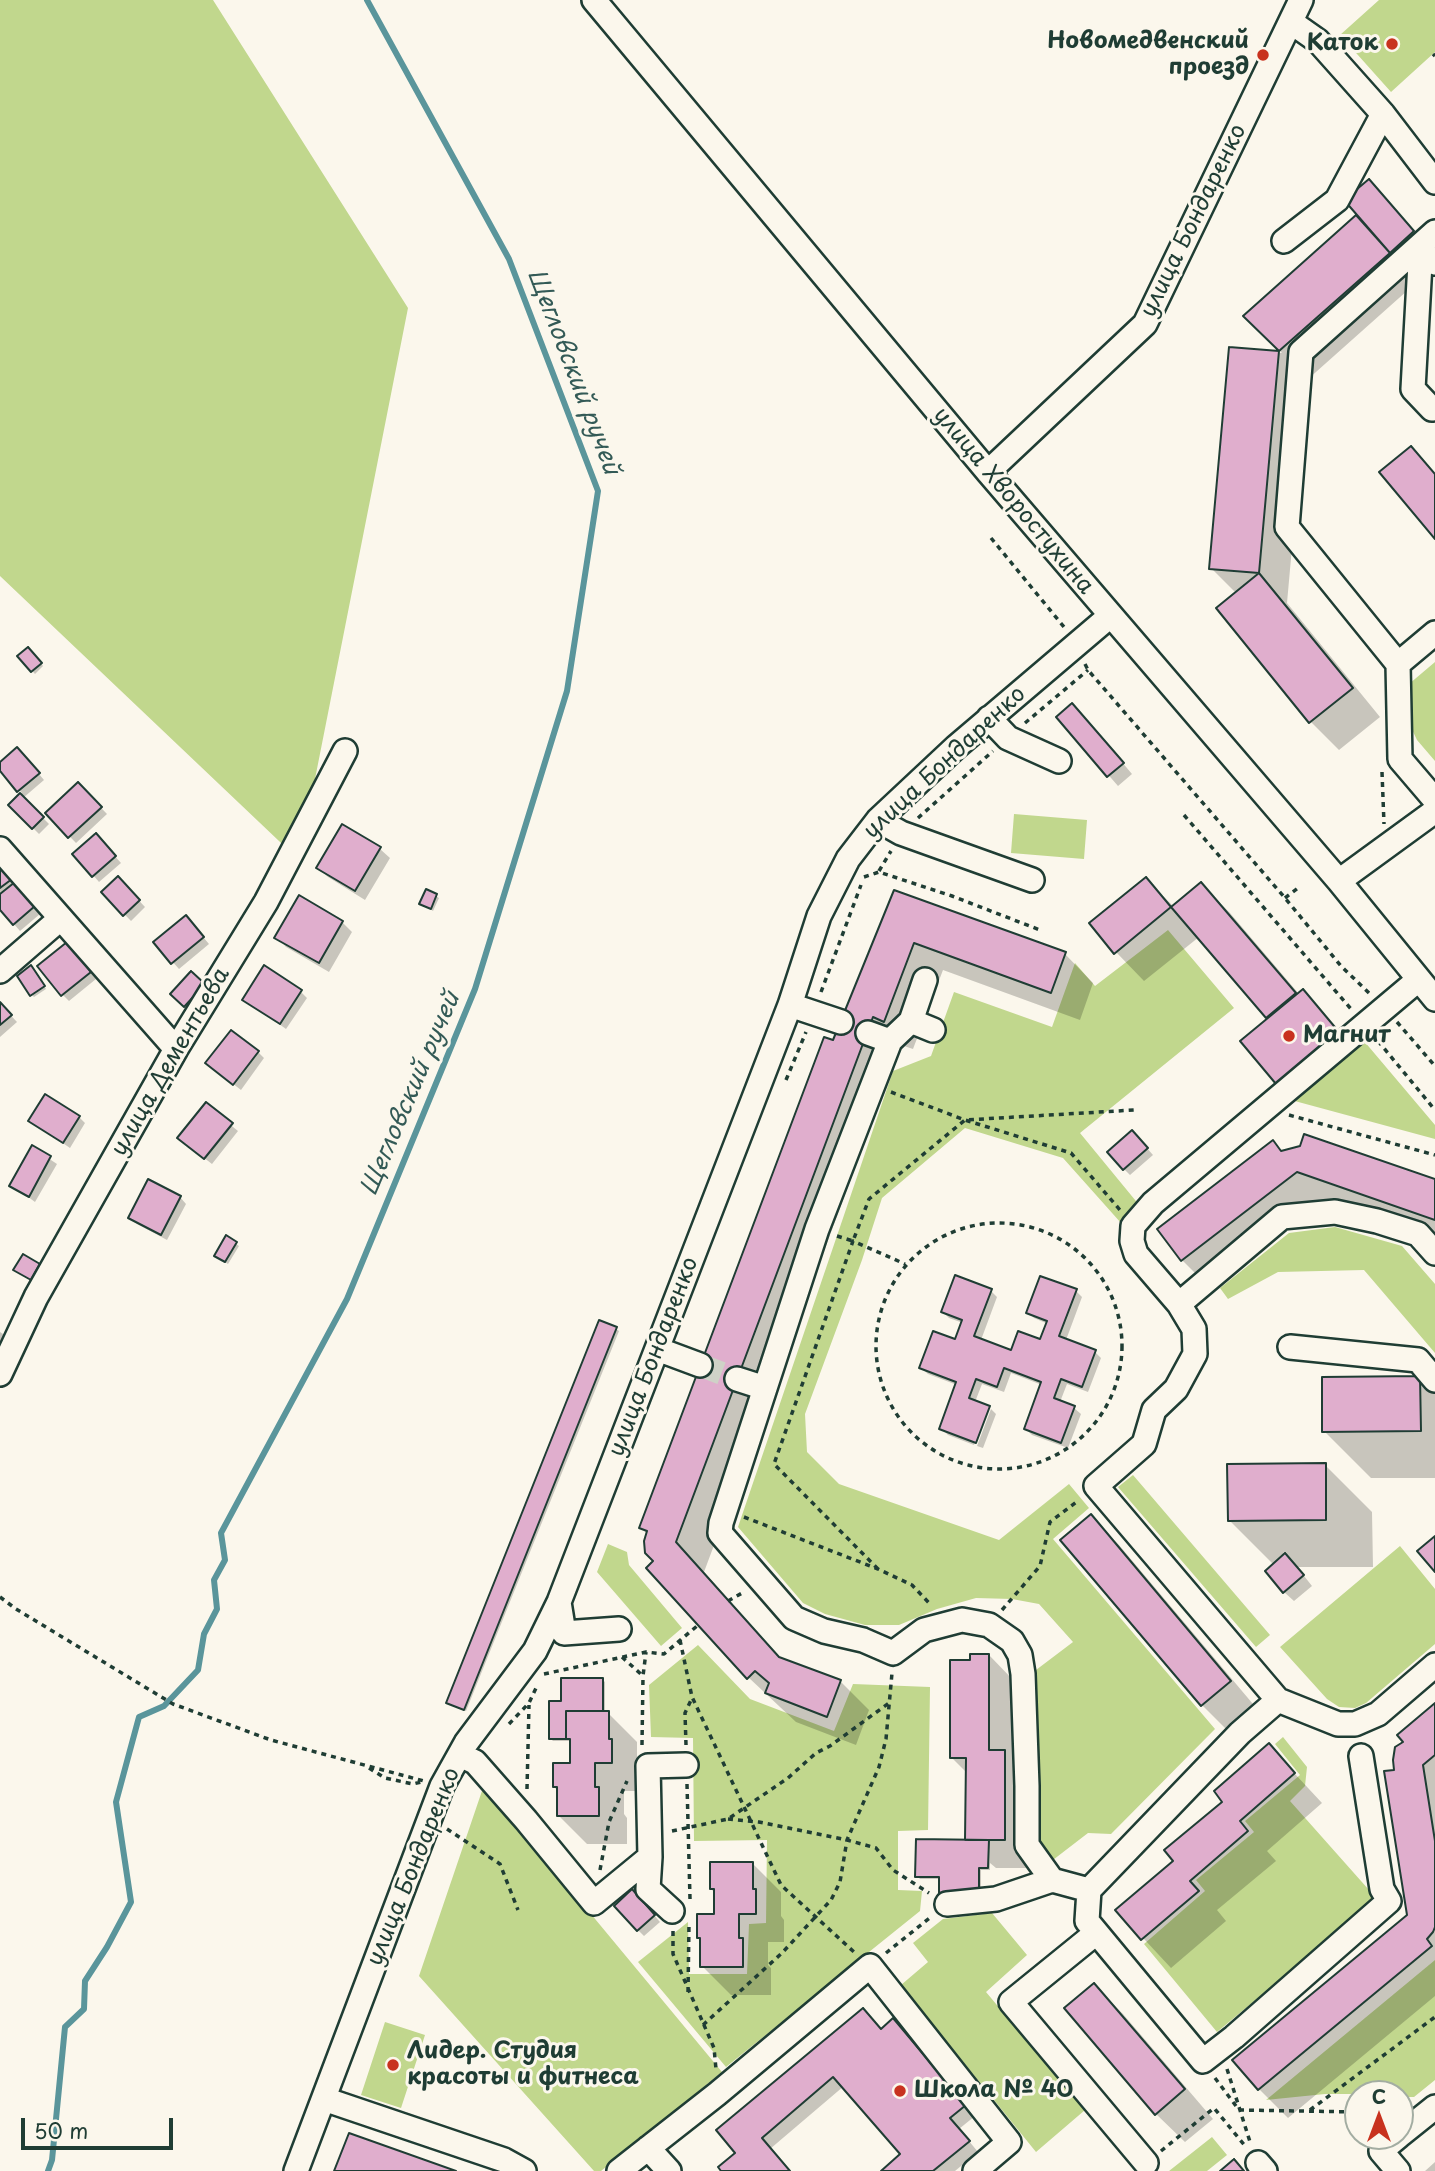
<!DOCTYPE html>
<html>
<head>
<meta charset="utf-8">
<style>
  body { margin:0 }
  #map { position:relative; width:1435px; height:2171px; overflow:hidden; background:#fbf7ec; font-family:"Playpen Sans",sans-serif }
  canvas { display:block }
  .north { position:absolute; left:1344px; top:2080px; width:70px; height:70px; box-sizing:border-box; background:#fbf7ec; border:2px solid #a3ada2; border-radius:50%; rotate:0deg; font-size:19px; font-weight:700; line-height:28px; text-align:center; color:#1f3d34 }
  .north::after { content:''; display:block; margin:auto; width:24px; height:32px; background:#c8321e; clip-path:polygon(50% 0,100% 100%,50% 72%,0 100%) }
  .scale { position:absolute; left:21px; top:2118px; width:152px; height:32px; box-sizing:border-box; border:4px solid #1f3d34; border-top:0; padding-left:9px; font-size:21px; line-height:24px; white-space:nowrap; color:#1f3d34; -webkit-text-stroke:5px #fbf7ec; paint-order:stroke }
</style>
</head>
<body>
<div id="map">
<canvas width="1435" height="2171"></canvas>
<div class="north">С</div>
<div class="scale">50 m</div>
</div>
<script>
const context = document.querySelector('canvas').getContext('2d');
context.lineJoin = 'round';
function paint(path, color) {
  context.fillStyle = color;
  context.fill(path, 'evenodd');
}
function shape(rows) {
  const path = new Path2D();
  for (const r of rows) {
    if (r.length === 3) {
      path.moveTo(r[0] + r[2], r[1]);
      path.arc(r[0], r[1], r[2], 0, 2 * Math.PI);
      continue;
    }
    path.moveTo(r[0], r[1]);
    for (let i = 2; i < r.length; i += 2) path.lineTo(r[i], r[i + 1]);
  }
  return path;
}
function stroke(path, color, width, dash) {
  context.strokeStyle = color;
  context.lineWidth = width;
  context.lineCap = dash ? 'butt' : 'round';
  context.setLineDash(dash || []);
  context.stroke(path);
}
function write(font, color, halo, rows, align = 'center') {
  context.font = font + ' "Playpen Sans",sans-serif';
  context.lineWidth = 6;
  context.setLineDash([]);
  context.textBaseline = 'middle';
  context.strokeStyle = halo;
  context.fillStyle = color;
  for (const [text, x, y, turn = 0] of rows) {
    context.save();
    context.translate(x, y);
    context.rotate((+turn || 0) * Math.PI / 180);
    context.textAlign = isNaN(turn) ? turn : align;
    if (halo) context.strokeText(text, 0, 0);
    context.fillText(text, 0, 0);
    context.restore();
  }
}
paint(shape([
  [0,0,213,0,408,308,299,860,0,576],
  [1379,0,1435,0,1435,52,1391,92,1340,35],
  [1435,662,1435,761,1417,740,1406,717,1409,684],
  [1014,814,1087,820,1084,859,1011,853],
  [1168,930,1234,1008,1080,1133,1140,1206,1121,1223,1063,1158,965,1128,882,1198,862,1260,805,1414,807,1452,839,1484,999,1540,1069,1484,1089,1508,1053,1539,1215,1729,1111,1834,1088,1833,1049,1863,1039,1851,1036,1670,1073,1642,1039,1604,1012,1599,976,1598,937,1609,899,1625,865,1625,825,1614,803,1603,738,1527,893,1071,931,1056,954,992,1052,1027,1075,963,1095,986],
  [1364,1041,1435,1125,1435,1139,1291,1100],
  [1335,1227,1402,1246,1435,1284,1435,1353,1364,1270,1278,1272,1228,1299,1220,1288,1289,1233],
  [1133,1475,1270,1635,1256,1647,1118,1487],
  [608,1544,627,1552,629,1565,682,1628,661,1646,597,1572],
  [1400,1546,1435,1589,1435,1644,1366,1703,1355,1708,1339,1707,1327,1699,1280,1647],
  [698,1645,750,1699,834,1731,853,1684,930,1687,928,1830,898,1831,898,1890,922,1891,920,1911,726,2067,638,1962,688,1922,689,1974,747,1974,749,1924,766,1923,767,1840,694,1841,693,1738,651,1737,649,1685],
  [1283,1737,1307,1767,1305,1786,1290,1801,1377,1899,1217,2032,1144,1944,1205,1891,1196,1880,1254,1832,1245,1821,1300,1775,1275,1744],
  [484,1785,722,2072,601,2171,594,2171,419,1976],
  [992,1913,1027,1955,986,1992,1085,2110,1036,2152,901,1985,928,1962,913,1943,943,1919],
  [1435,1960,1435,2080,1414,2097,1400,2097,1400,2094,1325,2094,1266,2100],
  [385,2022,425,2035,401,2108,361,2095],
  [1212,2137,1227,2155,1207,2171,1169,2171]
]), '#c1d78d');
paint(shape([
  [1375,188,1419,239,1396,259,1417,282,1307,380,1287,603,1380,717,1339,750,1311,722,1218,608,1236,593,1211,568,1230,348,1282,353,1245,316,1369,226],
  [28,649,43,666,35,674,19,656],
  [1082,715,1132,774,1118,786,1058,717],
  [24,756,44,780,23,798,49,824,39,834,10,805,22,793,0,769,0,765],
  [78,784,107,814,76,843,47,813],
  [343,826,380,849,390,858,365,900,328,877,318,868],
  [102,842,121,863,99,882,93,875],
  [0,864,40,914,20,931,0,908],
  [118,878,145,907,131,921,103,892],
  [1146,879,1174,907,1201,884,1230,913,1299,994,1347,1043,1287,1093,1277,1083,1269,1019,1199,937,1144,981,1116,952],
  [427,891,439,898,433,911,421,903],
  [895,892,1065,954,1093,983,1080,1020,943,970,913,1049,901,1045,704,1572,782,1660,840,1681,869,1710,856,1745,796,1722,748,1677,655,1561,648,1535,641,1527],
  [342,922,352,932,329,972,286,947,277,937],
  [192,924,209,944,179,969,155,942],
  [73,951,96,979,69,1001,62,994],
  [34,970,46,989,34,997,32,995],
  [204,985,192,1012,179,1000],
  [300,991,307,998,286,1029,244,999],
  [0,1004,17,1022,0,1037],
  [258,1052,264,1058,241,1090,214,1069],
  [206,1105,238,1131,212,1164,186,1144],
  [79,1117,85,1123,70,1148,30,1121],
  [1138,1138,1153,1155,1130,1175,1124,1169],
  [1273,1142,1282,1152,1435,1181,1435,1237,1327,1199,1211,1289,1182,1260],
  [33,1148,57,1164,35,1202,12,1185],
  [180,1197,186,1204,167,1240,137,1224,130,1218],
  [226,1237,239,1246,228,1264,218,1258],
  [991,1291,997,1297,981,1340,1012,1352,1041,1342,1048,1324,1034,1318,1028,1312,1076,1291,1082,1297,1066,1340,1095,1352,1101,1358,1088,1392,1067,1384,1060,1402,1074,1408,1081,1414,1068,1448,1032,1435,1026,1429,1042,1385,1011,1373,1004,1392,982,1384,975,1402,990,1408,987,1408,974,1445,948,1435,941,1428,957,1385,928,1374,921,1368,956,1341,963,1323,949,1318,943,1312],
  [616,1329,619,1331,466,1711,451,1705,448,1702],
  [0,1332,6,1336,0,1361],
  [1420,1378,1435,1393,1435,1478,1371,1478,1324,1431],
  [991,1409,996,1414,983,1448,977,1446],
  [1325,1465,1372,1512,1373,1567,1297,1567,1312,1586,1294,1601,1284,1592,1274,1565,1230,1521],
  [1090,1516,1119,1545,1258,1710,1231,1734,1202,1705],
  [989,1655,1017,1684,1033,1868,996,1868,990,1863,990,1870,981,1870,981,1896,943,1895,941,1893,941,1879,920,1879,917,1876,967,1841,967,1773,951,1757,972,1662],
  [602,1679,605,1682,605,1713,608,1713,637,1742,637,1766,640,1769,640,1791,624,1791,624,1814,627,1818,627,1844,587,1844,558,1815,558,1791,554,1787,571,1765,570,1741,553,1741,550,1738,563,1703],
  [1435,1705,1435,1996,1288,2118,1259,2089,1409,1916,1396,1771,1406,1742],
  [1269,1746,1322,1803,1267,1851,1276,1861,1217,1910,1226,1921,1171,1968,1118,1911,1175,1861],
  [752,1863,781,1892,781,1916,784,1920,784,1942,768,1942,768,1965,771,1968,771,1995,731,1995,702,1966,702,1941,698,1937,715,1916,715,1893,711,1889],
  [639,1898,660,1922,644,1936,638,1930],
  [1094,1985,1123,2014,1213,2119,1185,2142,1156,2114],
  [893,2021,975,2116,959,2129,978,2152,955,2171,883,2171,903,2155,844,2086,770,2149,789,2171,723,2171,737,2153],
  [1435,2162,1435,2171,1425,2171]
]), '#0003');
stroke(shape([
  [48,2171,52,2160,65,2027,84,2009,85,1981,107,1947,131,1902,116,1802,139,1717,164,1706,198,1670,204,1634,217,1609,214,1580,225,1560,221,1533,347,1299,475,989,567,691,598,491,509,259,367,0]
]), '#5a959b', 6);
const building = shape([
  [1369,179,1414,231,1390,253,1344,200,1369,179],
  [1356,215,1390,253,1279,351,1243,316,1356,215],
  [1229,347,1279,351,1259,573,1209,569,1229,347],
  [1411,446,1435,474,1435,539,1379,472,1411,446],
  [1259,573,1353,688,1309,723,1216,608,1259,573],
  [28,647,42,663,31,672,17,656,28,647],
  [1072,703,1124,763,1107,777,1056,717,1072,703],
  [17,747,40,773,17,792,0,771,0,762,17,747],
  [78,782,102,807,68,838,45,813,78,782],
  [20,793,44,817,32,829,8,805,20,793],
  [342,824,381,847,355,891,316,868,342,824],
  [96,833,116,856,92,877,72,854,96,833],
  [0,864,12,879,0,888,0,864],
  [118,876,140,900,123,916,101,892,118,876],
  [1146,877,1171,907,1114,954,1089,923,1146,877],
  [15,882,35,906,13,925,0,910,0,894,15,882],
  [1201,882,1296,993,1266,1018,1171,907,1201,882],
  [426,889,437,894,431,909,419,904,426,889],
  [894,890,1066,952,1051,993,914,943,884,1022,873,1017,676,1542,779,1657,841,1680,827,1717,765,1693,769,1683,755,1671,747,1679,646,1568,653,1561,645,1553,644,1541,647,1531,639,1528,824,1037,833,1040,894,890],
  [299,895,343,921,319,963,274,938,299,895],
  [186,915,204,937,171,964,153,942,186,915],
  [67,942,91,972,61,996,37,966,67,942],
  [31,965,45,986,30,996,17,976,31,965],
  [264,965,302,990,280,1024,242,1000,264,965],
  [191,971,205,984,184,1007,170,994,191,971],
  [1303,989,1339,1032,1276,1084,1240,1041,1303,989],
  [0,1002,12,1015,0,1025,0,1002],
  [231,1030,259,1051,233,1085,205,1063,231,1030],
  [45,1094,80,1116,63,1143,28,1121,45,1094],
  [206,1102,233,1123,204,1159,177,1138,206,1102],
  [1132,1130,1148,1148,1123,1170,1107,1152,1132,1130],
  [1304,1134,1435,1179,1435,1220,1297,1172,1181,1261,1157,1229,1273,1140,1281,1151,1300,1146,1304,1134],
  [32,1145,51,1156,29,1197,9,1186,32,1145],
  [148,1179,181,1196,161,1235,128,1218,148,1179],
  [226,1235,237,1242,225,1262,214,1256,226,1235],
  [23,1254,40,1264,31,1280,13,1270,23,1254],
  [955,1275,992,1289,974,1336,1011,1350,1018,1331,1040,1339,1047,1321,1026,1313,1040,1276,1077,1289,1059,1336,1096,1350,1082,1387,1061,1379,1054,1398,1075,1406,1061,1443,1024,1429,1041,1382,1004,1368,997,1387,976,1379,969,1398,990,1406,976,1443,939,1429,956,1382,919,1368,933,1331,955,1339,962,1320,941,1312,955,1275],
  [599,1320,617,1327,464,1710,446,1703,599,1320],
  [1420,1376,1421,1431,1322,1432,1322,1377,1420,1376],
  [1326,1463,1326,1520,1228,1521,1227,1464,1326,1463],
  [1091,1514,1231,1681,1201,1706,1060,1540,1091,1514],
  [1435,1536,1435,1572,1417,1551,1435,1536],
  [1285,1553,1304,1575,1283,1593,1265,1571,1285,1553],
  [970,1654,989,1654,989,1750,1005,1750,1005,1840,965,1840,966,1758,950,1758,950,1660,970,1660,970,1654],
  [561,1678,603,1678,603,1711,566,1711,566,1739,549,1739,549,1701,561,1701,561,1678],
  [1435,1703,1435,1755,1423,1765,1435,1841,1435,1927,1433,1932,1427,1939,1432,1946,1258,2090,1232,2060,1407,1915,1384,1771,1394,1770,1393,1760,1395,1747,1403,1742,1397,1735,1435,1703],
  [566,1711,609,1711,609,1739,612,1739,612,1763,595,1763,595,1787,599,1787,599,1816,557,1816,557,1787,553,1787,553,1763,570,1763,570,1739,566,1739,566,1711],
  [1269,1743,1295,1773,1240,1821,1248,1831,1190,1881,1199,1891,1141,1940,1115,1910,1173,1861,1164,1850,1222,1802,1214,1791,1269,1743],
  [916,1839,989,1840,988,1868,979,1868,979,1894,939,1893,939,1877,915,1877,916,1839],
  [710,1862,753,1862,753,1889,756,1889,756,1914,739,1914,739,1938,743,1938,743,1967,700,1967,700,1938,697,1938,697,1914,714,1914,714,1889,710,1889,710,1862],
  [632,1889,655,1915,637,1931,614,1906,632,1889],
  [1094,1983,1185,2089,1155,2115,1064,2008,1094,1983],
  [863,2008,881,2029,893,2018,966,2105,950,2118,970,2141,933,2171,881,2171,900,2154,833,2077,762,2138,790,2171,721,2171,718,2167,735,2153,716,2130,863,2008],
  [349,2133,456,2171,334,2171,349,2133],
  [1234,2159,1244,2171,1220,2171,1234,2159]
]);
paint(building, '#e0aecd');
stroke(building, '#1f3d34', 2);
stroke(shape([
  [700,1365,737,1379]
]), '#cfd2c7', 23, [23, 11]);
const minor = shape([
  [594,0,988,472,1339,881,1435,999],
  [1291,22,1318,41,1383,114,1435,182],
  [1284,241,1337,200,1383,114],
  [1432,409,1413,389,1421,245,1435,263],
  [988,472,1145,324,1301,0],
  [1435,633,1398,664,1400,759,1435,800],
  [1398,664,1287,527,1301,352,1435,232],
  [989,718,1008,738,1059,761],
  [878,820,901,833,1032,880],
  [0,849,176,1049],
  [1339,881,1435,811],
  [0,971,60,919],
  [1418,980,1153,1203,1133,1226,1132,1241,1136,1254,1179,1304,1282,1217,1335,1212,1377,1221,1418,1234,1435,1253],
  [790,1005,841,1022],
  [911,1021,933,1030],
  [868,1033,890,1041,817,1229,721,1523,720,1533,794,1618,824,1631,863,1640,893,1653,924,1630,962,1620,989,1625,1012,1641,1020,1655,1023,1674,1027,1786,1027,1845,1052,1880,1089,1890,1240,1733,1278,1700],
  [890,1041,911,1021,925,980],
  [1179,1304,1194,1329,1195,1354,1176,1389,1154,1410,1144,1444,1096,1486,1278,1700,1338,1724,1355,1724,1378,1714,1435,1665],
  [1290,1347,1418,1360,1435,1380],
  [657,1349,700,1365],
  [0,1374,36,1297,176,1049,266,902,345,751],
  [737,1379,765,1388],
  [559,1602,564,1633,619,1629],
  [460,1755,475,1762,526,1820,594,1903,650,1857,648,1766,686,1765],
  [650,1857,648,1889,672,1911],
  [1089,1890,1087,1921,1203,2061,1234,2037,1389,1901,1382,1889,1361,1756],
  [947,1904,996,1899,1052,1880],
  [1096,1933,1011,2002,1146,2163],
  [324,2099,504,2160,524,2171],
  [1400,2135,1435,2107],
  [648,2148,669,2171],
  [1258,2163,1265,2171],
  [296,2171,442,1786,466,1743,535,1651,559,1602,790,1005,819,916,848,859,878,820,956,747,1110,616],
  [619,2171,717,2094,870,1966,1009,2142,975,2171],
  [1398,2171,1381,2151,1399,2136]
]);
stroke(minor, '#1f3d34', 28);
stroke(shape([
  [1433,54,1435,56],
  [991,538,1064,627],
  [1085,664,1088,670,1285,898,1341,966,1370,994],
  [1025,723,1088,670],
  [1382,772,1384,824],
  [1184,815,1351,1009],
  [918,818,993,751],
  [879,871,891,851],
  [864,877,879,872,952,896,1040,930],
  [1285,898,1298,888],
  [821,992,861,885],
  [1397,1022,1435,1066],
  [1378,1041,1435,1110],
  [786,1080,806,1032],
  [891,1092,965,1120,1071,1153,1120,1210],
  [1289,1115,1435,1155],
  [999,1346,123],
  [837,1236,853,1241,869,1199,965,1120,1134,1110],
  [744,1517,878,1569,912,1585,931,1605],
  [878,1569,774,1464,853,1241,905,1264],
  [0,1597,16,1609,173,1704,271,1740,424,1781],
  [728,1601,744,1592],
  [1002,1610,1040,1566,1050,1522,1079,1500],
  [680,1640,692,1697,781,1885,854,1952],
  [622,1657,643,1676,646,1652],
  [544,1674,646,1652,664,1654,697,1626],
  [509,1724,529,1703,537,1686],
  [642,1745,643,1676],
  [686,1745,685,1713,692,1698],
  [369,1768,385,1778,413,1784,421,1782],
  [687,1784,690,1899],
  [527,1789,529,1705],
  [728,1819,759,1822,847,1840,876,1848,893,1870,929,1893],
  [447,1829,500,1864,518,1910],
  [672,1831,728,1819,788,1778,816,1753,830,1746,889,1703],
  [600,1870,609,1822,627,1781],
  [673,1931,673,1954,714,2048,716,2069],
  [886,1953,932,1916],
  [688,1992,689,1924],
  [703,2025,782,1953,831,1900,840,1882,847,1840,879,1767,886,1739,892,1673],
  [1227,2069,1251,2145],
  [1215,2078,1239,2110,1358,2112],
  [1310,2110,1435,2017],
  [1161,2151,1214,2108,1246,2147]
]), '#1f3d34', 3.5, [5, 5]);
stroke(minor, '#fbf7ec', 23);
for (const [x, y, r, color] of [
  [1392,44,7,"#c8321e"],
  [1263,55,7,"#c8321e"],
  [1289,1036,7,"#c8321e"],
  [393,2065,7,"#c8321e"],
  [900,2091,7,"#c8321e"]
]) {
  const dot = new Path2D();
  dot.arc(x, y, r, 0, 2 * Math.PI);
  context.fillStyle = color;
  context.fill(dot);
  stroke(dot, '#fbf7ec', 2.5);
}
write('bold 23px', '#1f3d34', '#fbf7ec', [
  ["Новомедвенский",1249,42,"right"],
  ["проезд",1249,68,"right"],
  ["Каток",1378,44,"right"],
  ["Магнит",1303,1036],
  ["Лидер. Студия",407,2052],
  ["красоты и фитнеса",407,2078],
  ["Школа № 40",914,2091]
], 'left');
write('23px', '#1f3d34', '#fbf7ec', [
  ["улица Бондаренко",1194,221,-64],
  ["улица Хворостухина",1013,501,50],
  ["улица Бондаренко",945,763,-43],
  ["улица Дементьева",171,1062,-60],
  ["улица Бондаренко",654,1357,-69],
  ["улица Бондаренко",414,1867,-68]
]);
write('italic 24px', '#335a56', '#fbf7ec', [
  ["Щегловский ручей",573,372,69],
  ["Щегловский ручей",411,1094,-67]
]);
</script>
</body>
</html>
